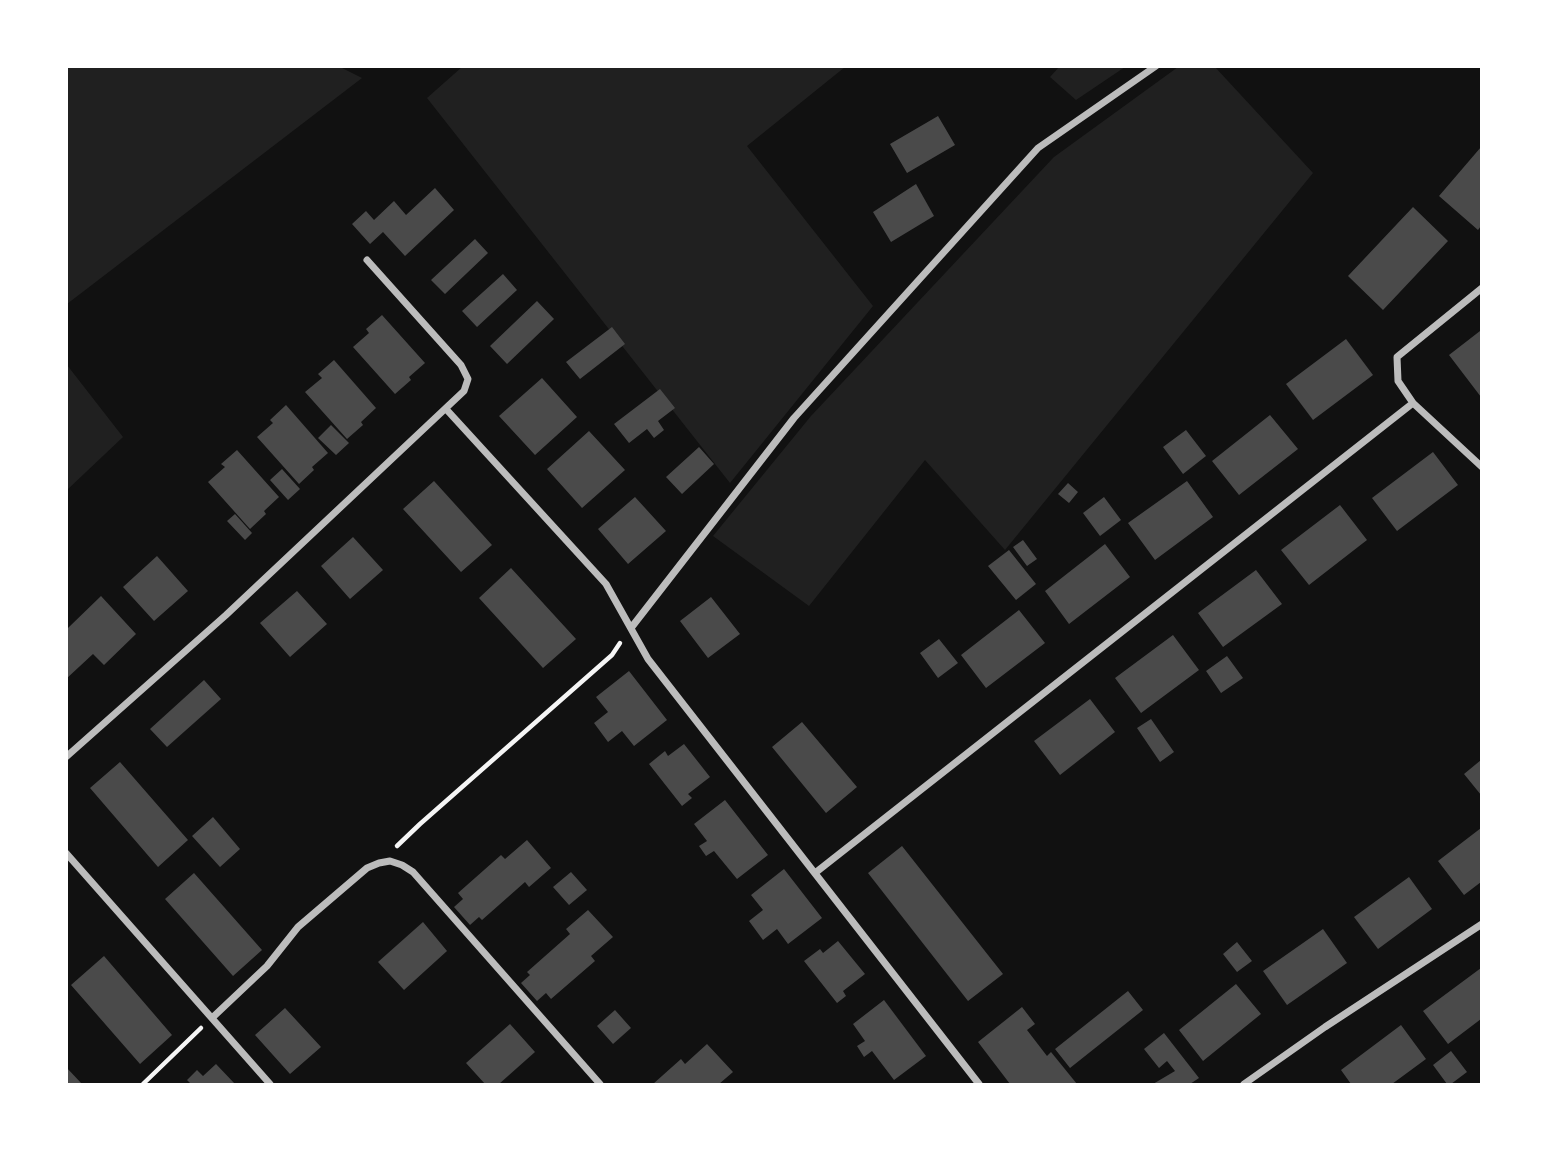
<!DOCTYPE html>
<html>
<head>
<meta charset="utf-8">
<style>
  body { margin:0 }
  #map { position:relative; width:1548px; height:1151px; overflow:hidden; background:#111; font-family:"Source Sans 3",sans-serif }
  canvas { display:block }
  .frame { position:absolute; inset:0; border:68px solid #fff; pointer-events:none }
</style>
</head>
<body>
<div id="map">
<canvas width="1548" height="1151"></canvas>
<div class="frame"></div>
</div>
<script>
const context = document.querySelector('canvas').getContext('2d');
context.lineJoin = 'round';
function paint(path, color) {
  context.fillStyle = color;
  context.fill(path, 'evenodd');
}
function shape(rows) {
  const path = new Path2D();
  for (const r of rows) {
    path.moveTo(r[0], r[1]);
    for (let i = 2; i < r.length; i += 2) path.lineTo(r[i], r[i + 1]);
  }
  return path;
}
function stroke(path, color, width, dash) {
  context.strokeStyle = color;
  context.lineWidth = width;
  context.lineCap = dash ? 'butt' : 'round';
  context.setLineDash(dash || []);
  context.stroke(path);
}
paint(shape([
  [1060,66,1125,66,1125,67,1076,100,1050,77],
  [340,67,362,78,67,304,67,67],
  [462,67,845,67,747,146,873,306,730,483,427,98],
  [1178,67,1215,67,1313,173,1005,550,925,460,809,606,713,536,811,416,1054,157],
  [67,365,123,437,67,490]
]), '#202020');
paint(shape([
  [938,116,955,145,907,173,890,144],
  [1481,147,1481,226,1478,230,1439,196],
  [916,184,934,216,891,242,873,212],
  [435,188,454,210,405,256,383,232,370,244,352,224,366,211,374,220,394,201,406,215],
  [1413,207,1448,241,1383,310,1348,276],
  [475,239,488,253,445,294,431,280],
  [503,274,517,290,477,327,462,311],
  [537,301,554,319,507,364,490,346],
  [382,315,425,363,409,377,411,380,395,394,353,347,369,333,366,329],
  [612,327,625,344,580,379,566,362],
  [1480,331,1481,333,1481,397,1449,355],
  [1346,339,1373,375,1313,420,1286,384],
  [334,360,376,408,361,422,363,425,347,439,305,392,322,378,318,374],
  [542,378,577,417,535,455,499,416],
  [660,389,675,408,658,421,664,430,654,438,647,429,629,443,614,424],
  [286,405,328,453,312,467,314,470,299,484,257,437,273,423,270,420],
  [1270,415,1298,449,1239,495,1212,461],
  [331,425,349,443,336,455,318,438],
  [1186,430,1206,456,1183,474,1163,447],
  [589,431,625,470,582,508,547,469],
  [699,447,714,464,682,494,666,477],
  [237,450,279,497,264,511,266,514,250,529,208,482,225,467,221,464],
  [1433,452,1458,485,1397,531,1372,498],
  [282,469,300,489,288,500,270,480],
  [434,481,492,545,461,572,403,509],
  [1187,481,1213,517,1155,560,1128,523],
  [1068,483,1078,492,1069,503,1058,494],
  [635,497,666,531,628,564,598,529],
  [1104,497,1121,520,1100,536,1083,513],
  [1340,505,1367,540,1309,585,1281,550],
  [235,514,252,533,245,540,227,521],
  [353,537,383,570,350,599,321,566],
  [1023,540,1037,559,1027,566,1013,547],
  [1105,544,1130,577,1069,624,1045,591],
  [1009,550,1036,584,1016,600,988,566],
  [157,556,188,591,154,621,123,587],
  [511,568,576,639,543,668,479,598],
  [1256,570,1282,604,1223,647,1198,613],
  [297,591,327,624,290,657,260,623],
  [101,596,136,634,104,665,93,654,66,679,66,626,68,628],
  [711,597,740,634,708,658,680,621],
  [1019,610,1045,643,986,688,961,655],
  [1173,635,1199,670,1141,713,1115,678],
  [939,639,958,663,938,678,920,653],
  [1227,656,1243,678,1221,693,1206,671],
  [629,671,667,720,634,746,622,731,608,742,594,723,608,712,596,697],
  [204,680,221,699,167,747,150,729],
  [1090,699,1115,732,1060,775,1034,741],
  [1151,719,1174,752,1160,762,1137,728],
  [802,722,857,787,826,813,772,747],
  [684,744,710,777,688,794,692,798,682,806,649,764,665,751,668,756],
  [1481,760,1481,795,1464,774],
  [120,762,188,840,158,867,90,788],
  [725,800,768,855,737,879,714,851,706,856,699,846,707,841,694,824],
  [213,817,240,849,220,867,192,836],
  [1481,828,1481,882,1464,895,1438,861],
  [527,840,551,868,529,887,525,882,482,920,479,917,470,925,454,907,463,899,458,893,501,855,505,859],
  [902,846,1003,974,968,1001,868,873],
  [784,869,822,918,788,944,777,929,763,940,749,921,763,910,751,895],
  [571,872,587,890,569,905,553,887],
  [194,873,262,950,233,976,165,899],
  [1409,877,1432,909,1378,949,1354,917],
  [588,910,613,937,591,956,595,961,551,999,546,993,537,1001,521,983,530,975,527,972,570,934,566,929],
  [423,922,447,951,404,990,378,962],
  [1323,929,1347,963,1287,1005,1263,971],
  [838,941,865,974,843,991,846,996,837,1003,804,961,820,949,823,953],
  [1237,942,1252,961,1237,972,1223,954],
  [104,956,172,1035,140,1064,71,985],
  [1481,968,1481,1019,1448,1044,1423,1011],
  [1236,984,1261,1014,1203,1061,1179,1030],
  [1128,991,1143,1010,1070,1068,1055,1049],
  [884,1000,926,1056,894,1080,872,1051,864,1057,857,1046,865,1041,853,1024],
  [1022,1007,1035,1024,1027,1030,1047,1056,1051,1052,1077,1084,1010,1084,978,1042],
  [285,1008,321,1047,290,1074,255,1035],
  [615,1010,631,1028,613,1044,597,1026],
  [510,1024,535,1052,499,1084,485,1084,466,1063],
  [1401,1025,1426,1059,1392,1084,1351,1084,1341,1070],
  [1164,1033,1199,1078,1190,1084,1153,1084,1175,1071,1167,1061,1159,1068,1144,1049],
  [707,1044,733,1072,719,1084,653,1084,681,1059,685,1064],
  [1451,1051,1467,1072,1451,1084,1447,1084,1433,1065],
  [216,1064,235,1084,191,1084,187,1080,197,1070,203,1076],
  [66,1067,82,1084,66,1084]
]), '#4a4a4a');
stroke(shape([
  [397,846,420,824,612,655,620,643],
  [143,1084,201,1028]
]), '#f5f5f5', 4.5);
stroke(shape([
  [1482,288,1397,357,1398,381,1413,403,1482,467],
  [446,409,606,584,648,659,979,1084],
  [631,628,794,418,1038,148,1156,66],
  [66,757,226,615,464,391,468,379,461,365,367,260],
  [66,853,270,1084],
  [815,873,1413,403],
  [212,1018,267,966,298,927,367,868,379,863,390,861,402,865,413,872,600,1084],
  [1244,1084,1325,1027,1482,924]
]), '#bcbcbc', 7);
</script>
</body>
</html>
